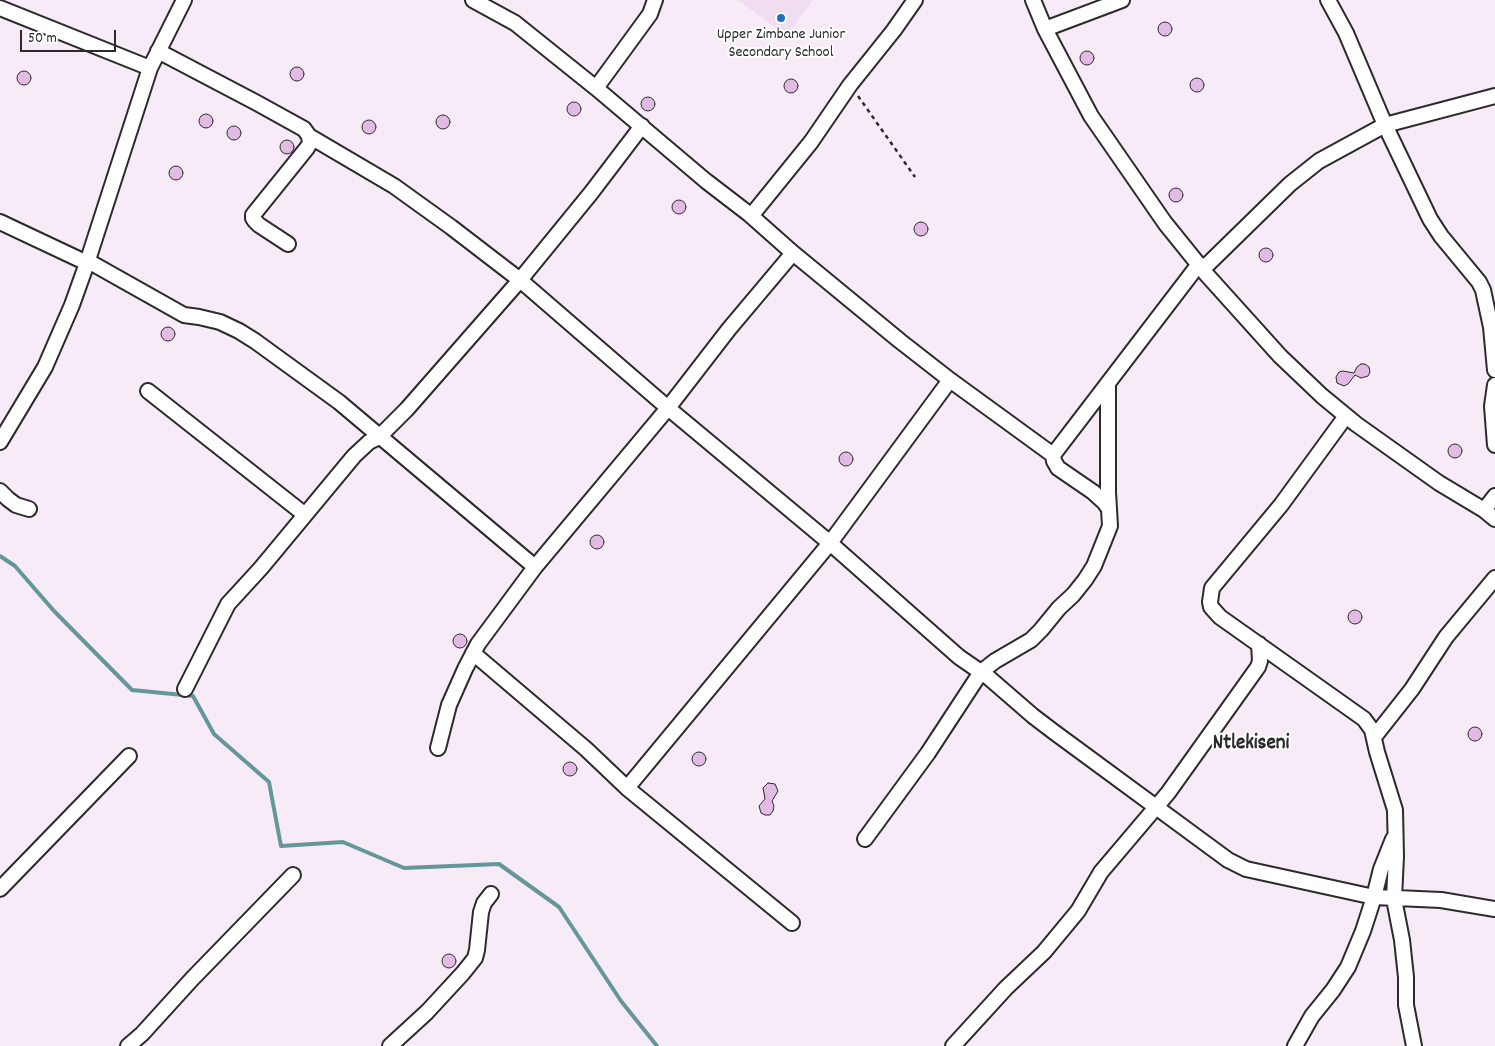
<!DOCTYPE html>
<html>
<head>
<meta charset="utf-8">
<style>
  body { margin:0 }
  #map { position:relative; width:1495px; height:1046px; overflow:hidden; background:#f6ebf7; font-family:Dekko,sans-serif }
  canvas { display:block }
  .scale { position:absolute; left:20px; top:30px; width:96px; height:22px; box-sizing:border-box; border:2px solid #2b2b2b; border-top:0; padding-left:6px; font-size:15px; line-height:18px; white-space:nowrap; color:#2b2b2b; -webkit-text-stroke:4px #fff; paint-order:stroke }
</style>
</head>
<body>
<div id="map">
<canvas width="1495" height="1046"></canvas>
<div class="scale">50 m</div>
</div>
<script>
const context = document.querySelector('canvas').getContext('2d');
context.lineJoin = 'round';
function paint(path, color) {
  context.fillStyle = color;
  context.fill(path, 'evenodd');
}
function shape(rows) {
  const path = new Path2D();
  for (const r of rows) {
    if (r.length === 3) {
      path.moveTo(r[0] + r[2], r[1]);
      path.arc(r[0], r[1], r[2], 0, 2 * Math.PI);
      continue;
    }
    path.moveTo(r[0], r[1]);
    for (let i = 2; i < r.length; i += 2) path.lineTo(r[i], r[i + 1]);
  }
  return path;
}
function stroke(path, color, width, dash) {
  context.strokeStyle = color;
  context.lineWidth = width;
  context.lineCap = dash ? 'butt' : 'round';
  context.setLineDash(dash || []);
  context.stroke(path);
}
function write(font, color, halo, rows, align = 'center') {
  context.font = font + ' Dekko,sans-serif';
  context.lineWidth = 4;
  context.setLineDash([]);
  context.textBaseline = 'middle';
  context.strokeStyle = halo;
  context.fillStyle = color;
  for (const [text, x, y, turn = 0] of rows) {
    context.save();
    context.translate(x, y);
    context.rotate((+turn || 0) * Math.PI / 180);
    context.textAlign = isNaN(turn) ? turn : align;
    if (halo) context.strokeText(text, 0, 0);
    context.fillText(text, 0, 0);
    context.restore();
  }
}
paint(shape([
  [738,0,813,0,787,36]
]), '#f0ddf1');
stroke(shape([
  [0,556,15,566,54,611,132,690,193,696,214,734,269,782,281,846,343,842,404,868,499,864,559,907,621,1001,657,1046]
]), '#659699', 4);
const building = shape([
  [1165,29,7],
  [1087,58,7],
  [297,74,7],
  [24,78,7],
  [1197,85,7],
  [791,86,7],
  [648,104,7],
  [574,109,7],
  [206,121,7],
  [443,122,7],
  [369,127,7],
  [234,133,7],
  [287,147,7],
  [176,173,7],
  [1176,195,7],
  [679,207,7],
  [921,229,7],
  [1266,255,7],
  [168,334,7],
  [1361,364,1365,364,1369,367,1370,372,1368,376,1361,378,1355,375,1348,384,1344,386,1337,383,1336,377,1339,372,1343,371,1354,373,1357,367,1361,364],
  [1455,451,7],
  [846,459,7],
  [597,542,7],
  [1355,617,7],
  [460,641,7],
  [1475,734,7],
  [699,759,7],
  [570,769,7],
  [768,783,775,784,778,791,772,801,774,806,773,811,770,815,765,815,761,813,759,806,765,799,763,788,768,783],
  [449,961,7]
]);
paint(building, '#e1bbe4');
stroke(building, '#2b2b2b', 1);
const minor = shape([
  [473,0,515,23,596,88,706,181,749,214,793,253,900,341,950,380,1053,455,1054,461,1058,468,1093,492,1104,502,1109,509],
  [1033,0,1045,29,1091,116,1165,223,1207,275,1280,356,1322,396,1356,424,1439,483,1484,510,1495,519],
  [1328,0,1346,33,1385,125,1430,219,1441,236,1479,282,1483,290,1491,327,1495,370],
  [0,8,150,68],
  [1045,29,1122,0],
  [158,51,257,103,304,129,309,136,394,186,451,227,520,280,668,408,830,543,959,657,988,677,1033,716,1054,732,1228,860,1246,869,1374,897,1441,900,1495,909],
  [596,88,650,14,655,0],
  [751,216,811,142,850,85,894,30,915,0],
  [0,222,87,263],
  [288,244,259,225,255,221,253,218,253,215,307,148,310,143,309,136],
  [88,261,184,315,199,317,220,322,239,331,255,341,339,402,535,567],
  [1203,269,1290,184,1319,161,1385,125,1495,96],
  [1495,385,1492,406,1495,445],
  [148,391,304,514],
  [1346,416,1281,505,1212,588,1210,602,1211,607,1220,617,1364,719,1372,730,1377,752,1395,810,1396,856,1394,899,1402,940,1406,977,1406,1005,1414,1046],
  [0,442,45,367,72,305,87,263,150,68,184,0],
  [1053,455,1199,264],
  [0,491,8,499,16,505,29,509],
  [1484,510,1495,496],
  [473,653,586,749,627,788,792,923],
  [185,689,228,604,261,568,354,456,369,442,379,437,407,409,520,280,591,193,642,126],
  [1375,736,1412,689,1446,637,1495,578],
  [438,748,449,705,465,669,478,644,535,567,668,408,729,329,793,253],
  [627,788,830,543,950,380],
  [865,839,928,753,981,672,995,661,1031,640,1041,630,1059,608,1073,595,1085,580,1094,566,1110,526,1108,492,1108,384],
  [0,889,129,756],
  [128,1046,142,1034,192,979,293,875],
  [390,1046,427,1012,463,973,475,958,477,950,481,912,484,903,491,894],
  [953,1046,1006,988,1044,952,1078,911,1101,872,1168,793,1258,667,1260,661,1259,644],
  [1295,1046,1312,1016,1333,990,1348,967,1363,931,1374,897,1381,869,1393,839]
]);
stroke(minor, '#2b2b2b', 18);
stroke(shape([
  [858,96,915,177]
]), '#2b2b2b', 2.5, [4, 4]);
stroke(minor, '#fff', 14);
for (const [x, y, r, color] of [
  [781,18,5,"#1f6fb2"]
]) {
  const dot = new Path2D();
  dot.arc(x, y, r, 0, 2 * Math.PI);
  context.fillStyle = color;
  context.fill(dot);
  stroke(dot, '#fff', 2);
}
write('16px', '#2b2b2b', '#fff', [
  ["Upper Zimbane Junior",781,36],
  ["Secondary School",781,54]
]);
write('bold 21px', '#2b2b2b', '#fff', [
  ["Ntlekiseni",1251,745]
]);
</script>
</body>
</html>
